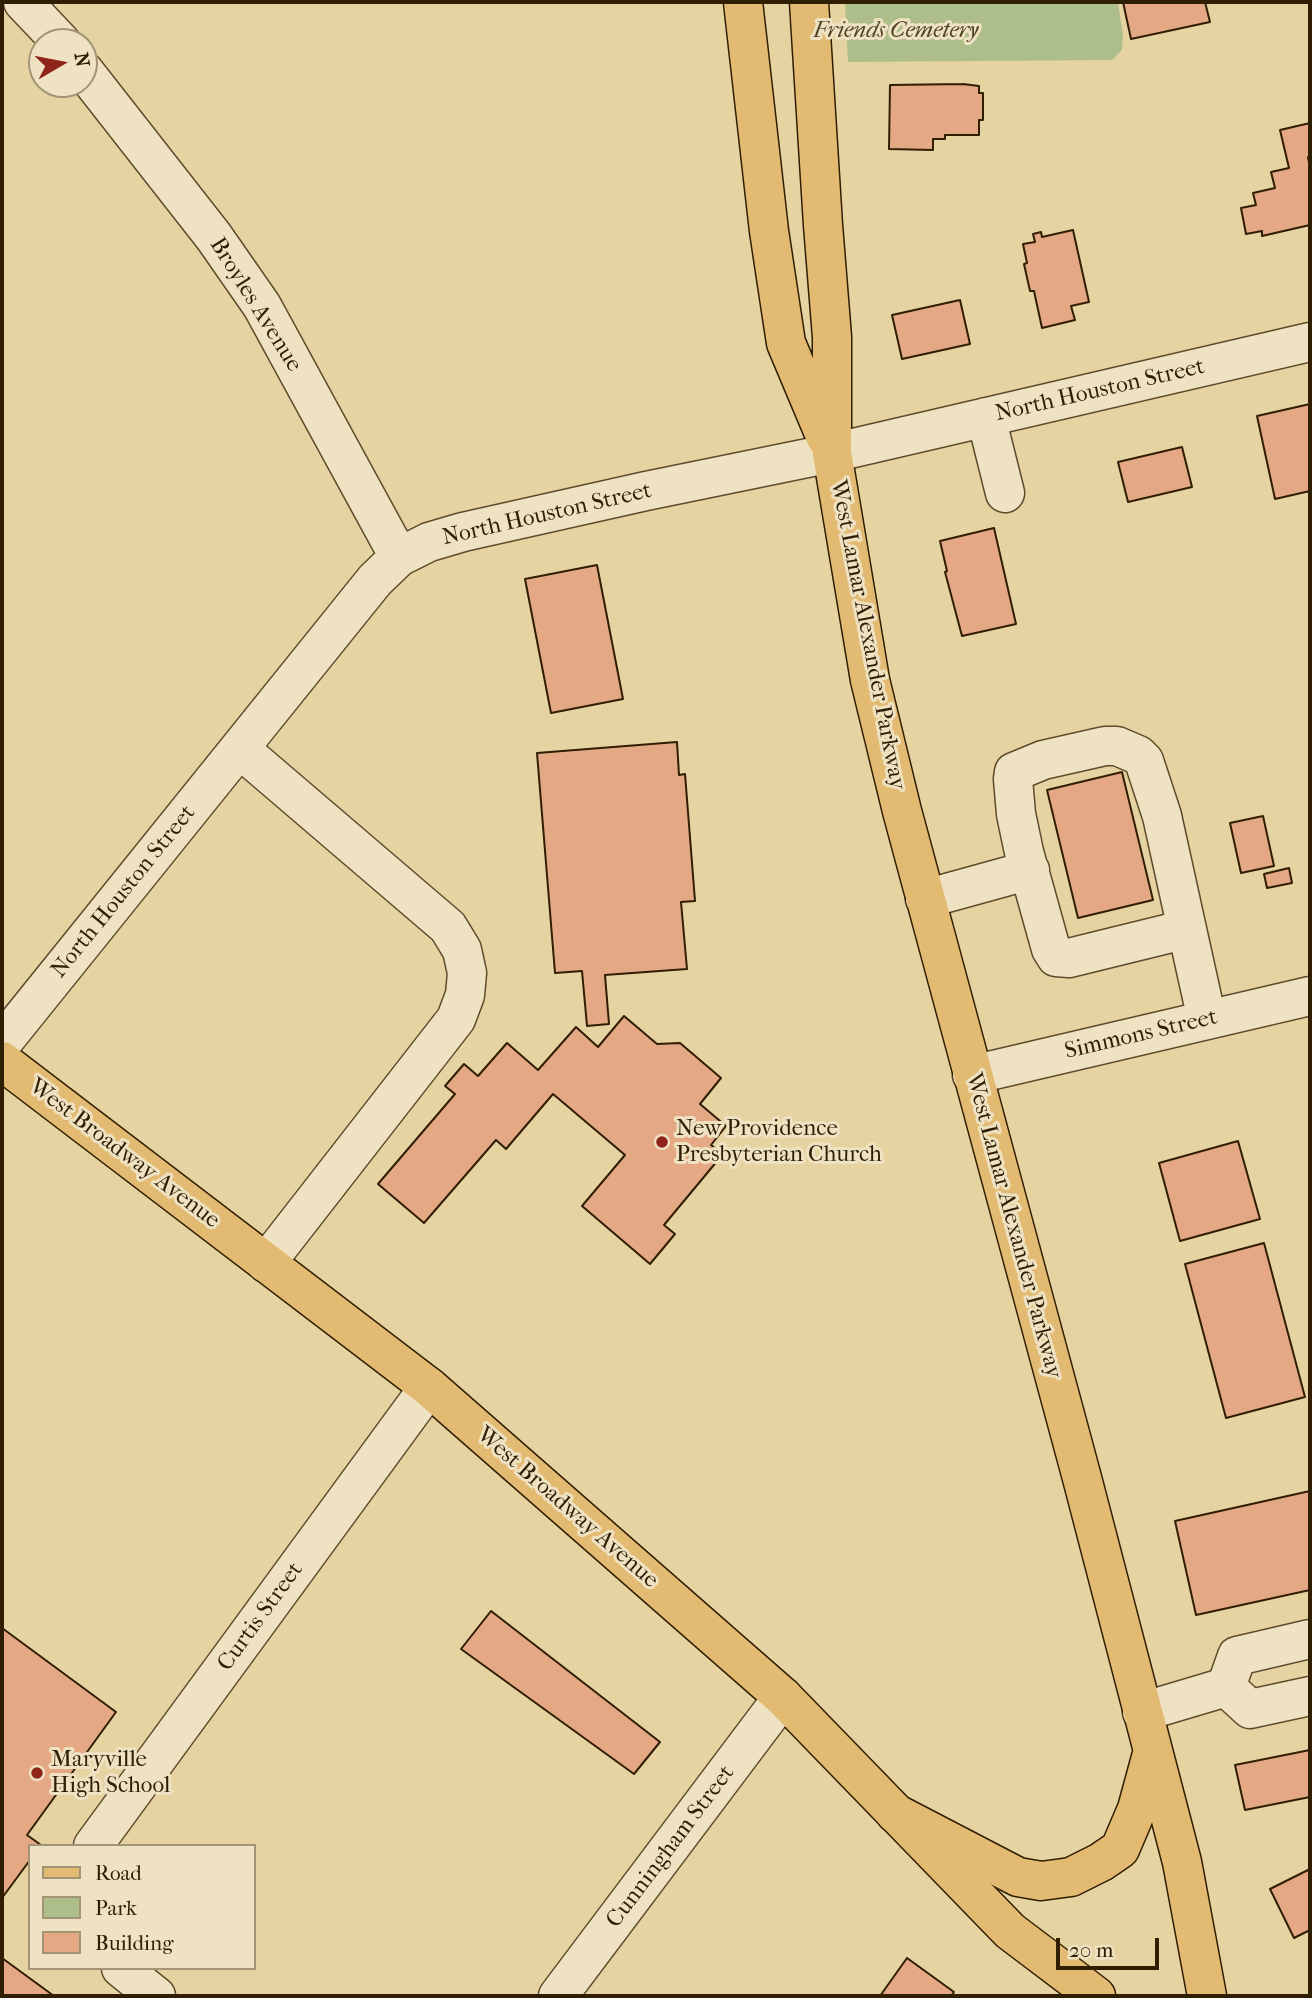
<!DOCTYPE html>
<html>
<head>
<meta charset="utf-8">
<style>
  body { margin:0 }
  #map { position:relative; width:1312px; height:1998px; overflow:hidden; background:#e6d3a2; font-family:"IM FELL French Canon",serif }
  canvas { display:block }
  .frame { position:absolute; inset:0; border:4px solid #301e03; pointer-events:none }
  .legend { position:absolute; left:28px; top:1844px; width:228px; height:126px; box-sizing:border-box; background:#efe2c3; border:2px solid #a39476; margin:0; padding:9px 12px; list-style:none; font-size:21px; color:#301e03 }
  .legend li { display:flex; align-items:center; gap:14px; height:35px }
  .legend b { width:35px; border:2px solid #a39476 }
  .north { position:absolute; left:28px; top:28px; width:70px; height:70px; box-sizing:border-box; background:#efe2c3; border:2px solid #a39476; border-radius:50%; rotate:80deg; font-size:19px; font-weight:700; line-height:28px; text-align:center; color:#301e03 }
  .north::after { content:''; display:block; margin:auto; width:24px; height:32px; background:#8f2418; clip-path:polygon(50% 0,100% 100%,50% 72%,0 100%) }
  .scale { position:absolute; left:1056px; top:1938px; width:103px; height:32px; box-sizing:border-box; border:4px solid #301e03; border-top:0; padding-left:9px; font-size:21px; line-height:24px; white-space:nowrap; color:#301e03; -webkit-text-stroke:5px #efe2c3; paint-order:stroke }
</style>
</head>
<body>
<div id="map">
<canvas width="1312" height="1998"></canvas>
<div class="frame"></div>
<ul class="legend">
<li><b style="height:9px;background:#e3ba71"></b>Road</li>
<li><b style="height:19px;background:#aebe8a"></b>Park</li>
<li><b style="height:19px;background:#e4a885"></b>Building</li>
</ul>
<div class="north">N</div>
<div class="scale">20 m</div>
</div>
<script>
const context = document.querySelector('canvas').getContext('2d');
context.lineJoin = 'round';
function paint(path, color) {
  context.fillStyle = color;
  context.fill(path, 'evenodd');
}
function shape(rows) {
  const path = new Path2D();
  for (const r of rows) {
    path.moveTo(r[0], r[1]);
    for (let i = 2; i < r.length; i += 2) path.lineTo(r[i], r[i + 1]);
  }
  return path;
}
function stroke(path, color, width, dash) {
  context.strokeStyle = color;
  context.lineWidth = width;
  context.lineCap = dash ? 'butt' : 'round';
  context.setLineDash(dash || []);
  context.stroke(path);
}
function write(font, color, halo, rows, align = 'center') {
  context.font = font + ' "IM FELL French Canon",serif';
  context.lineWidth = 6;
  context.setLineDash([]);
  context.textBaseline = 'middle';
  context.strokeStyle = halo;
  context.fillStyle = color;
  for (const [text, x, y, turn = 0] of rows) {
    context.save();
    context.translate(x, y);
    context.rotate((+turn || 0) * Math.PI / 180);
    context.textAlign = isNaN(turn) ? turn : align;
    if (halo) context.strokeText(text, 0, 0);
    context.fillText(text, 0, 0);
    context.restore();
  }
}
paint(shape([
  [845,2,1118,2,1123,36,1122,50,1112,60,848,62]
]), '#aebe8a');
const building = shape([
  [1123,2,1205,2,1210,22,1131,39,1123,2],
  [963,84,979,86,979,93,983,93,983,120,979,120,979,135,945,135,945,139,933,139,933,150,889,149,890,85,963,84],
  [1310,123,1310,157,1308,157,1310,168,1310,225,1262,236,1262,231,1246,234,1241,208,1256,205,1253,193,1275,188,1271,172,1289,168,1280,130,1310,123],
  [1073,230,1089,302,1071,306,1075,320,1042,328,1034,291,1030,291,1024,264,1027,263,1023,244,1035,242,1033,234,1041,232,1042,237,1073,230],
  [960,300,970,344,902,359,892,315,960,300],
  [1310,404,1310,491,1275,499,1257,416,1310,404],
  [1182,447,1192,487,1128,502,1118,462,1182,447],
  [994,528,1016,624,962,636,945,572,947,571,940,541,994,528],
  [597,565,623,699,551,713,525,579,597,565],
  [677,742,679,775,685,774,695,901,681,902,687,969,605,975,609,1024,587,1026,582,971,555,973,537,753,677,742],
  [1122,772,1153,900,1078,918,1047,790,1122,772],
  [1263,816,1274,866,1241,873,1230,823,1263,816],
  [1289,868,1292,883,1267,888,1264,874,1289,868],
  [624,1016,657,1044,680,1043,721,1078,700,1104,726,1126,711,1145,723,1154,664,1225,675,1234,650,1264,582,1206,625,1155,553,1094,506,1149,496,1140,424,1223,378,1184,455,1094,445,1086,464,1064,478,1076,507,1043,538,1070,576,1027,598,1047,624,1016],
  [1238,1141,1260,1219,1180,1241,1159,1163,1238,1141],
  [1264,1243,1305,1397,1226,1418,1185,1264,1264,1243],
  [1310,1491,1310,1590,1196,1615,1175,1521,1310,1491],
  [491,1611,660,1742,634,1774,461,1649,491,1611],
  [2,1628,116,1712,27,1835,41,1845,30,1846,30,1860,2,1898,2,1628],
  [1310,1750,1310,1797,1245,1810,1235,1765,1310,1750],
  [1310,1869,1310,1930,1294,1938,1270,1889,1310,1869],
  [2,1958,54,1996,2,1996,2,1958],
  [907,1958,954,1992,951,1996,880,1996,907,1958]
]);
paint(building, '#e4a885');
stroke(building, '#301e03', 2);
const minor = shape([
  [23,2,61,42],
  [84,71,214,237,262,306,399,557],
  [986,417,1005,493],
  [240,749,448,927,462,950,467,973,465,995,456,1019,266,1263],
  [925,899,1030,870],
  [1187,929,1069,958,1056,957,1051,949,1024,852,1016,814,1013,779,1014,772,1043,760,1105,746,1117,746,1138,755,1144,761,1162,816,1207,1020],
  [2,1043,375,580,399,557,429,542,463,532,646,491,832,453,1310,342],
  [972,1075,1310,996],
  [1226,1687,1237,1656,1310,1639],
  [1226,1687,1250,1709,1310,1696],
  [1142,1712,1226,1687],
  [93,1846,429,1387],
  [121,1968,156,1996],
  [558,1996,783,1697]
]);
const major = shape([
  [2,1061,429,1387,783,1697,1010,1931,1096,1996]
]);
const highway = shape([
  [743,2,769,231,786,343,826,438],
  [809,2,823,225,832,337,832,453,870,680,902,811,1082,1478,1182,1862,1207,1996],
  [895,1813,1018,1877,1041,1881,1071,1877,1101,1862,1120,1849,1137,1809,1152,1754]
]);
stroke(minor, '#5e4b2b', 41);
stroke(major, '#301e03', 41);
stroke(highway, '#301e03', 41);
stroke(minor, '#efe2c3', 38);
stroke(major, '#e3ba71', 38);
stroke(highway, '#e3ba71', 38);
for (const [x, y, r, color] of [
  [662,1142,7,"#8f2418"],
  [37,1773,7,"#8f2418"]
]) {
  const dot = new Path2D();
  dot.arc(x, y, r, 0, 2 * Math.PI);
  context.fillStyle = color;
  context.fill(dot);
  stroke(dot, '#efe2c3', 2.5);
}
write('italic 23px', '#504625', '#efe2c3', [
  ["Friends Cemetery",896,31]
]);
write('23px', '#301e03', '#efe2c3', [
  ["Broyles Avenue",255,305,58],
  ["North Houston Street",1100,391,-13],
  ["North Houston Street",547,515,-13],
  ["West Lamar Alexander Parkway",867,635,79],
  ["North Houston Street",124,892,-51],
  ["Simmons Street",1141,1035,-13],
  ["West Broadway Avenue",124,1154,37],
  ["West Lamar Alexander Parkway",1013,1226,75],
  ["West Broadway Avenue",567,1508,41],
  ["Curtis Street",261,1617,-54],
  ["Cunningham Street",671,1847,-53]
]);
write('23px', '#301e03', '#efe2c3', [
  ["New Providence",676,1129],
  ["Presbyterian Church",676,1155],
  ["Maryville",51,1760],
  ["High School",51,1786]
], 'left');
</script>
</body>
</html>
